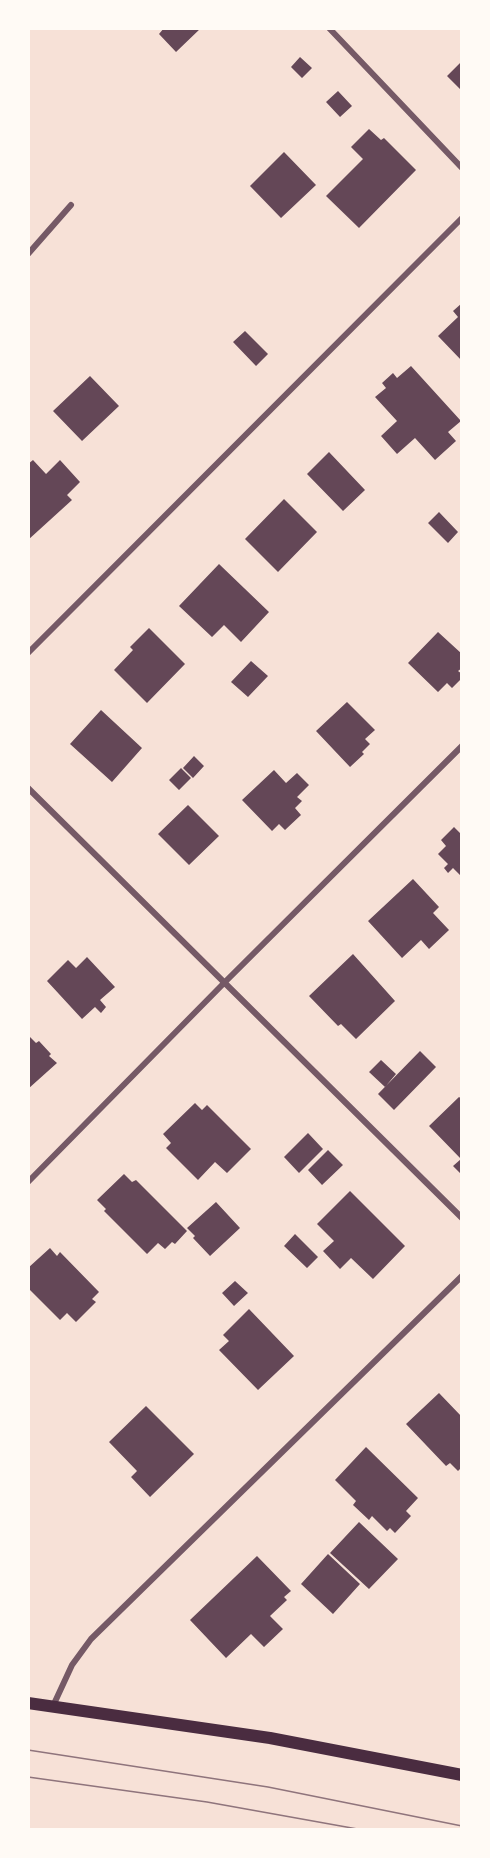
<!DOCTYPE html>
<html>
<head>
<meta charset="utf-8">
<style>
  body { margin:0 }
  #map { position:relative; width:490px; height:1858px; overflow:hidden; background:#f7e1d7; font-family:Roboto,sans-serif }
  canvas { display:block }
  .frame { position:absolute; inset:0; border:30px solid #fffaf5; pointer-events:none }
</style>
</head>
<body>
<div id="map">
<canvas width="490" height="1858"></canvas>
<div class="frame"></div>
</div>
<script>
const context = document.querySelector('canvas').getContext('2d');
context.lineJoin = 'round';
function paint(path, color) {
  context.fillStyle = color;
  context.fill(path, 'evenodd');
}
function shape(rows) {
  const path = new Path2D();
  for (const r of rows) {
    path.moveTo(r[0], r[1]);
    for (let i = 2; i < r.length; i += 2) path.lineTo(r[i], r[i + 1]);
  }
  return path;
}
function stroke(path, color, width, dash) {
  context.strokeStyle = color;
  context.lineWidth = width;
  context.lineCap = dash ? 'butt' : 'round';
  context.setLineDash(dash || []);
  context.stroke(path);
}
paint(shape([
  [164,28,201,28,176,52,159,34],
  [300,57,312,68,302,78,291,67],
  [462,61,462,91,447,76],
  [338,91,352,106,340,117,326,102],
  [369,129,381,140,384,138,416,170,359,228,326,196,363,159,351,147],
  [284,152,316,185,281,218,250,186],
  [462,303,462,361,438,336,458,317,453,311],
  [245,331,268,354,256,366,233,342],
  [411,366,461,421,448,432,456,441,435,460,415,438,397,454,381,436,397,421,375,397,386,388,382,383,393,373,397,378],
  [90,376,119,406,82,441,53,411],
  [329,452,365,490,343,511,307,474],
  [33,460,46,474,60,460,80,482,67,495,72,500,28,540,28,464],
  [284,499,317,532,278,572,245,539],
  [439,512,458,532,448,543,428,523],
  [219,564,269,612,241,642,224,625,212,637,179,606],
  [149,628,185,664,147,703,114,670,133,650,130,647],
  [438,632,462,654,462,668,458,671,462,674,462,678,452,688,447,683,438,692,408,663],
  [251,661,268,676,248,697,231,682],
  [347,702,375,730,365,739,370,744,362,752,364,754,350,767,316,731],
  [101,710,142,748,112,782,70,744],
  [194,756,204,766,193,778,183,768],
  [181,768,191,778,179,790,169,780],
  [274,770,286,783,297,773,309,785,297,797,302,801,295,808,301,815,285,830,279,824,272,831,242,800],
  [188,805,219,836,189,865,158,834],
  [454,827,460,833,462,832,462,877,453,868,448,873,444,868,448,864,438,854,446,846,441,840],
  [413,879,439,907,433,913,449,930,429,949,421,940,402,958,368,921],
  [353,954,395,1001,356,1039,341,1024,338,1026,309,996],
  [87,957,115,987,100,1000,106,1007,101,1013,95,1007,82,1019,47,981,68,960,76,968],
  [28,1035,36,1043,39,1041,51,1054,49,1056,57,1063,28,1089],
  [420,1051,436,1067,394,1110,378,1094],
  [381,1060,396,1074,385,1087,369,1072],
  [459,1097,462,1099,462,1175,453,1166,461,1159,429,1126],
  [195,1103,202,1110,207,1105,251,1149,227,1173,215,1162,198,1180,166,1148,171,1143,163,1134],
  [308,1133,323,1149,299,1173,284,1157],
  [328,1150,343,1165,322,1185,308,1170],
  [124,1174,132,1182,136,1180,187,1231,175,1244,172,1242,165,1249,158,1243,147,1254,104,1211,106,1209,97,1200],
  [350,1191,405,1246,373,1279,351,1258,340,1269,323,1251,334,1241,317,1224],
  [216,1202,240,1228,210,1256,193,1238,195,1236,187,1228],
  [295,1234,318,1257,307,1268,284,1246],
  [50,1248,57,1256,60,1252,99,1292,92,1299,96,1302,76,1322,67,1313,60,1320,28,1288,28,1268],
  [235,1281,248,1293,234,1306,222,1293],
  [249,1309,294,1356,258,1390,219,1350,229,1341,223,1335],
  [439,1393,462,1417,462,1467,458,1471,450,1463,446,1466,406,1424],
  [146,1406,194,1454,150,1497,131,1477,137,1471,109,1442],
  [366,1447,418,1498,406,1511,411,1516,395,1533,390,1528,387,1531,372,1516,369,1520,353,1505,356,1501,335,1480],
  [359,1522,398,1559,369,1589,330,1553],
  [328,1554,360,1584,333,1614,301,1584],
  [257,1556,291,1591,284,1597,287,1600,270,1616,283,1629,264,1647,251,1634,226,1658,190,1620]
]), '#644757');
stroke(shape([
  [329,28,462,168],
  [28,254,71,205],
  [28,653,462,218],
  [28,788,462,1218],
  [28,1182,225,982,462,746],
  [53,1706,72,1665,91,1639,462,1276]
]), '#755966', 6);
stroke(shape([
  [28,1703,270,1738,462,1775]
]), '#4a2c40', 12);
stroke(shape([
  [28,1750,268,1787,462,1826],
  [28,1777,207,1802,363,1830]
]), '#8f747c', 1.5);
</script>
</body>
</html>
